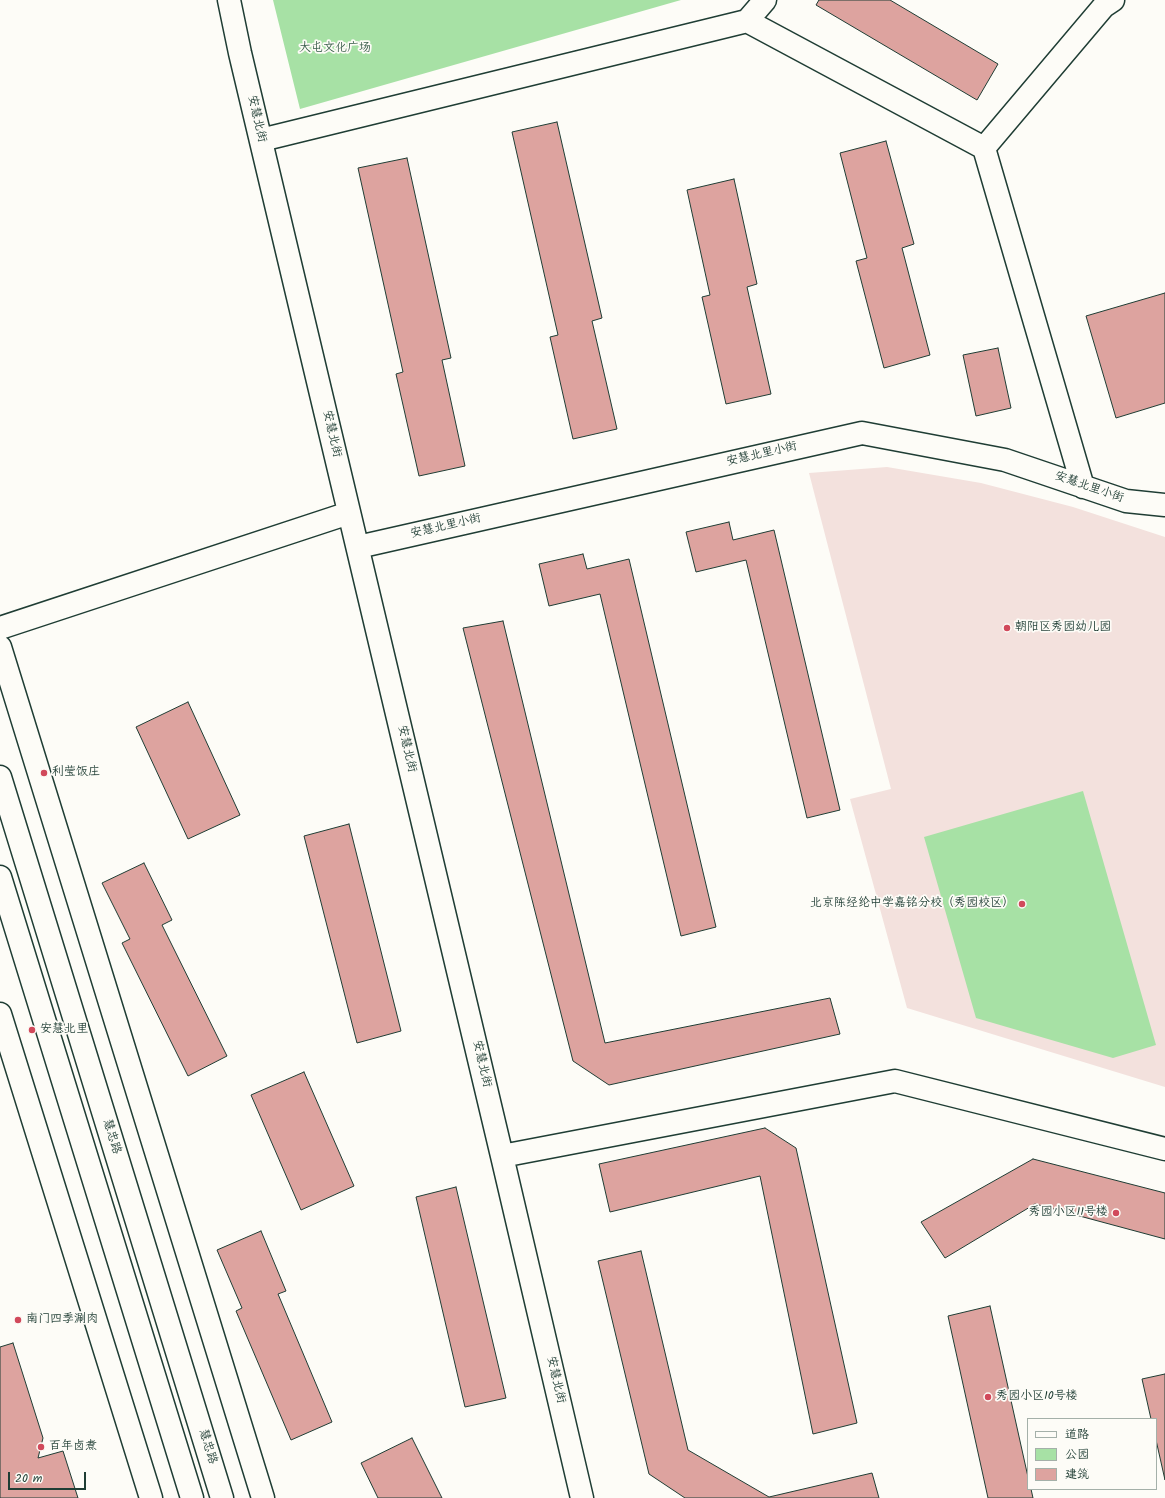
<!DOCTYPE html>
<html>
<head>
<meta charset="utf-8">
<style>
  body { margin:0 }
  #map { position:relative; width:1165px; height:1498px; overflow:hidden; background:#fdfcf7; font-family:Kalam,"LXGW WenKai TC",sans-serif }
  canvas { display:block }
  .legend { position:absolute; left:1027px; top:1418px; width:130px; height:72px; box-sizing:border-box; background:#fdfcf7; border:1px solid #a4b0a9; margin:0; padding:5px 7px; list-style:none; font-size:12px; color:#1f3d34 }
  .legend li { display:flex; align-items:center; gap:8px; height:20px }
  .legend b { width:20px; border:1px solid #a4b0a9 }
  .scale { position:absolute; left:8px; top:1472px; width:78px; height:18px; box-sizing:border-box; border:2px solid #1f3d34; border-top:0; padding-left:5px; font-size:12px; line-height:14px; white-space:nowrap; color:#1f3d34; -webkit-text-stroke:3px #fdfcf7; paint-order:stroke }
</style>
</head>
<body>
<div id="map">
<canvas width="1165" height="1498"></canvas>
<ul class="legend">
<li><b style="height:5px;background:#fdfcf7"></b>道路</li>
<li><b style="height:11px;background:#a7e1a5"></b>公园</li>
<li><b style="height:11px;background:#dda39f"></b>建筑</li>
</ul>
<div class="scale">20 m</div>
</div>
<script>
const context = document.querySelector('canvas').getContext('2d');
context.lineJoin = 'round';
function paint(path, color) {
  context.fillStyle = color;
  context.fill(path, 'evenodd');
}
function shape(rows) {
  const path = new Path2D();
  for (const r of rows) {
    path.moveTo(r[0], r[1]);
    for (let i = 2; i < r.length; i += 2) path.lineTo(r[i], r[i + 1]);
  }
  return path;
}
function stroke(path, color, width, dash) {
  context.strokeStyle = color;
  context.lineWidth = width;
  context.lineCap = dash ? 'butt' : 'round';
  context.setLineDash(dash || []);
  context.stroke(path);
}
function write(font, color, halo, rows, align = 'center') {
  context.font = font + ' Kalam,"LXGW WenKai TC",sans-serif';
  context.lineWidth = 3.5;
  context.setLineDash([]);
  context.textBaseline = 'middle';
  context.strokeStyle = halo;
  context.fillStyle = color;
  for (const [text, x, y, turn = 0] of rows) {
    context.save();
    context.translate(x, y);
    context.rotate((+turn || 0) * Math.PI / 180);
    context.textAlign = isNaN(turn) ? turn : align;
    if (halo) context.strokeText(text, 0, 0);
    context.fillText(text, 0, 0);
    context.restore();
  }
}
paint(shape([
  [887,467,981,483,1073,507,1165,537,1165,1087,907,1008,850,799,891,789,809,473]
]), '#f3e1dd');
paint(shape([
  [273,0,681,0,300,109],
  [1083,791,1156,1045,1113,1058,976,1018,924,837]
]), '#a7e1a5');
const building = shape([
  [819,0,890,0,998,64,977,100,816,5,819,0],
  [557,122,602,318,592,321,617,429,573,439,550,337,558,335,512,132,557,122],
  [886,141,914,244,902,248,930,355,884,368,856,261,867,258,840,153,886,141],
  [407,158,451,358,442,360,465,466,419,476,396,374,403,372,358,168,407,158],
  [734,179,757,284,747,287,771,394,726,404,702,297,710,295,687,190,734,179],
  [1165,293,1165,403,1116,418,1086,316,1165,293],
  [998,348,1011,408,976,416,963,355,998,348],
  [729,522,733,540,774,530,840,810,807,818,746,560,696,572,686,532,729,522],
  [583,554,587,569,629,559,716,927,681,936,600,594,549,606,539,564,583,554],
  [503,621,605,1043,830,998,840,1034,609,1085,573,1061,463,628,503,621],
  [188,702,240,815,188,839,136,727,188,702],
  [349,824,401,1031,357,1043,304,836,349,824],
  [144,863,172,920,162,925,227,1056,188,1076,122,943,130,939,102,883,144,863],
  [304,1072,354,1186,301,1210,251,1095,304,1072],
  [765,1128,796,1148,857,1423,813,1434,760,1176,610,1212,599,1164,765,1128],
  [1033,1159,1165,1193,1165,1239,1035,1204,945,1258,921,1222,1033,1159],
  [456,1187,506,1398,465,1407,416,1197,456,1187],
  [261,1231,286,1291,278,1294,332,1422,291,1440,236,1311,242,1308,217,1250,261,1231],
  [641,1251,688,1450,769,1497,872,1473,879,1498,685,1498,649,1474,598,1261,641,1251],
  [990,1306,1028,1477,1028,1489,1031,1489,1033,1498,988,1498,948,1316,990,1306],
  [13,1343,43,1438,38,1458,63,1451,78,1498,0,1498,0,1347,13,1343],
  [1165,1374,1165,1480,1156,1440,1156,1419,1151,1419,1142,1379,1165,1374],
  [412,1438,442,1498,378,1498,361,1463,412,1438]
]);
paint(building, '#dda39f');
stroke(building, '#1f3d34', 1);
const minor = shape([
  [229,0,240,53,502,1156,582,1498],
  [747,21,984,148],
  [261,140,747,21,765,0],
  [1083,487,984,148,1104,6,1113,0],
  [358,547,862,433,1005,460,1126,501,1165,505],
  [0,628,349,513],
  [0,647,263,1498],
  [0,1014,151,1498],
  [502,1156,895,1081,1165,1149]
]);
const major = shape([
  [0,777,222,1498],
  [0,877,192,1498]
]);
stroke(minor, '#1f3d34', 25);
stroke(major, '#1f3d34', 25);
stroke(minor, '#fdfcf7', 22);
stroke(major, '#fdfcf7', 22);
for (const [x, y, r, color] of [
  [1007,628,4,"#d1495b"],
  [44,773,4,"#d1495b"],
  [1022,904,4,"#d1495b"],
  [32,1030,4,"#d1495b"],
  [1116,1213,4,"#d1495b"],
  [18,1320,4,"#d1495b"],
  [988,1397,4,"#d1495b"],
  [41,1447,4,"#d1495b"]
]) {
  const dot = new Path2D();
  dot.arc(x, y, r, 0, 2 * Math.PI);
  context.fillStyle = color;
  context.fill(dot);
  stroke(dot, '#fdfcf7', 1.5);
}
write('12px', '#3a5e4b', '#fdfcf7', [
  ["大屯文化广场",335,49]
]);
write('12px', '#1f3d34', '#fdfcf7', [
  ["安慧北街",256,119,77],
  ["安慧北街",331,434,77],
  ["安慧北里小街",762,455,-13],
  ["安慧北里小街",1089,488,19],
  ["安慧北里小街",446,527,-13],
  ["安慧北街",406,749,77],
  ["安慧北街",481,1064,77],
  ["慧忠路",111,1137,73],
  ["安慧北街",555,1380,77],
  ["慧忠路",207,1447,73]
]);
write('12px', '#1f3d34', '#fdfcf7', [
  ["朝阳区秀园幼儿园",1015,628],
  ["利莹饭庄",52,773],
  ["北京陈经纶中学嘉铭分校（秀园校区）",1014,904,"right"],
  ["安慧北里",40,1030],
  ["秀园小区11号楼",1108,1213,"right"],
  ["南门四季涮肉",26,1320],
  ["秀园小区10号楼",996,1397],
  ["百年卤煮",49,1447]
], 'left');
</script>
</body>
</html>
